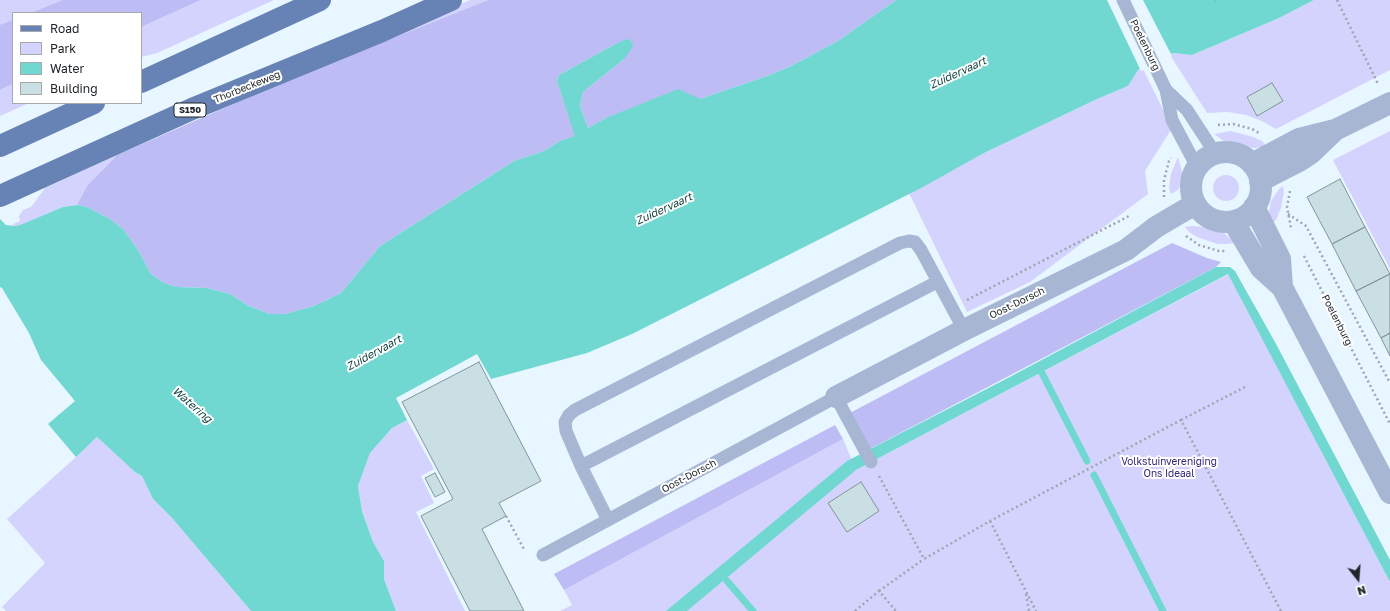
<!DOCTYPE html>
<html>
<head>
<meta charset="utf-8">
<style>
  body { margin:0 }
  #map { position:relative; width:1390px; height:611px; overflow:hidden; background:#e8f6ff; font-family:"Golos Text",sans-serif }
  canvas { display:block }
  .legend { position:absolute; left:12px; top:12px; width:130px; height:92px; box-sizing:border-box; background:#fff; border:1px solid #a6a8aa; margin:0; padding:5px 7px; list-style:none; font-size:12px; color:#20262a }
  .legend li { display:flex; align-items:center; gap:8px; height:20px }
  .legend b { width:20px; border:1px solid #a6a8aa }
  .north { position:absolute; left:1338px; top:559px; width:40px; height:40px; -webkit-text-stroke:3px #fff; paint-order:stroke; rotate:163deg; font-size:11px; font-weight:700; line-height:16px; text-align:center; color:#20262a }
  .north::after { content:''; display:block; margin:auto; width:14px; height:18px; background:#20262a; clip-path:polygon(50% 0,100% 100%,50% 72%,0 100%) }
</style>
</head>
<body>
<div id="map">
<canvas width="1390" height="611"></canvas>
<ul class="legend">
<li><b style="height:5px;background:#6783b5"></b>Road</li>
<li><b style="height:11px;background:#d4d3fd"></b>Park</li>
<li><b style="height:11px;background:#70d8d1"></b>Water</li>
<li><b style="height:11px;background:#cadfe4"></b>Building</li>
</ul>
<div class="north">N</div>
</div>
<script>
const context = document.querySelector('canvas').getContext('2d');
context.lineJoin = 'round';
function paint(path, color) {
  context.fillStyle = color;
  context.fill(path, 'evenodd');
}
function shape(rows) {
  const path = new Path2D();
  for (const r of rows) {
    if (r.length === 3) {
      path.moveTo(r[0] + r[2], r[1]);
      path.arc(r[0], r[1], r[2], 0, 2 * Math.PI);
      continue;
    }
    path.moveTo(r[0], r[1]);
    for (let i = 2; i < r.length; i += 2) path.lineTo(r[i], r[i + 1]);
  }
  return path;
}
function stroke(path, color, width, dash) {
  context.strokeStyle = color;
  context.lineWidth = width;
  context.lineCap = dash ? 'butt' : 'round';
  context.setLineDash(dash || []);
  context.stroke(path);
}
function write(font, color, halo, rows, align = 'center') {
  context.font = font + ' "Golos Text",sans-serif';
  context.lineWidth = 4;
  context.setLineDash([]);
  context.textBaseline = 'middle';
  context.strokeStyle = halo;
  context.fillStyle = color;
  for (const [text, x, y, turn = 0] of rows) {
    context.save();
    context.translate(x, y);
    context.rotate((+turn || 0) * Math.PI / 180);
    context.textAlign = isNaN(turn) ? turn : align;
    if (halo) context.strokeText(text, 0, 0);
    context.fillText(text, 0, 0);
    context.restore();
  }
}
paint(shape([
  [0,0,118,0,92,13,13,13,13,43,0,48],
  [201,0,274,0,157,53,141,57,141,27],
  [470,0,488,0,288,80],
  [1314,0,1390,0,1390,70,1276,129,1262,121,1246,115,1228,112,1207,113,1170,55,1173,53,1192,55,1279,18],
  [1143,69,1172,128,1145,171,1148,194,1030,282,967,312,909,193,982,154,1097,99,1128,86,1138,70],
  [13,84,13,103,29,103,0,116,0,90],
  [1231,131,1253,137,1262,141,1266,146,1256,148,1237,147,1228,144,1214,134],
  [1390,131,1390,269,1333,160],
  [117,155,87,186,77,205,63,207,20,225,9,226,20,221,19,216,23,210,31,207,45,188],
  [1178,157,1183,176,1183,181,1178,190,1171,194,1169,188,1171,174],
  [1226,188,13],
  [1283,186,1284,192,1281,208,1276,220,1271,225,1269,212,1271,201,1279,189],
  [1191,226,1205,227,1221,231,1230,238,1234,243,1227,244,1217,244,1197,237,1189,232,1185,227],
  [1229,274,1390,582,1390,611,560,611,572,605,564,590,843,439,856,470],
  [407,420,434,469,421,476,434,503,416,512,465,611,396,611,384,579,384,561,373,542,362,510,358,486,370,453,392,428],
  [97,437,135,472,142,476,153,499,172,518,251,611,6,611,2,607,45,563,7,519,76,457]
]), '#d4d3fd');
paint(shape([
  [63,0,201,0,141,27,141,13,31,13],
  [488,0,896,0,838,41,791,66,770,75,700,99,606,118,588,128,580,106,583,92,624,59,617,43,559,75,557,81,576,136,560,141,544,151,514,161,380,246,341,293,314,306,285,314,270,314,249,306,230,294,207,288,176,287,164,283,151,274,138,250,123,229,110,219,87,207,77,205,87,186,117,155,288,80],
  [13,20,13,84,0,90,0,25],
  [1172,243,1207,258,1221,262,1216,267,866,451,846,415],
  [835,425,843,439,564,590,554,574]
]), '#bebcf4');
paint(shape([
  [896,0,1314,0,1279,18,1192,55,1173,53,1138,70,1128,86,1097,99,982,154,923,187,632,334,587,353,491,379,477,354,396,398,407,420,392,428,370,453,358,486,362,511,373,542,384,561,384,579,396,611,251,611,172,518,153,499,142,476,135,472,97,437,76,457,48,424,75,401,41,360,29,333,2,288,0,287,0,219,6,225,13,226,20,225,63,207,77,205,87,207,110,219,123,229,138,250,151,274,164,283,176,287,207,288,230,294,249,306,270,314,285,314,314,306,341,293,380,246,514,161,544,151,560,141,575,136,557,81,559,75,617,43,627,39,631,41,633,46,630,51,624,59,583,92,580,106,588,128,606,118,678,89,700,99,770,75,791,66,838,41],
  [1216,267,1230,267,1235,271,1275,342,1390,560,1390,582,1228,274,856,470,687,611,666,611,847,461,1004,380]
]), '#70d8d1');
paint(shape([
  [1107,0,1143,0,1172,56,1141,71]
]), '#e8f6ff');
stroke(shape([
  [1042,373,1087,461],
  [1094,475,1163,611],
  [727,581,753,611]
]), '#70d8d1', 7);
const building = shape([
  [1272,83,1283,101,1257,116,1247,97,1272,83],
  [1340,179,1365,227,1332,244,1307,197,1340,179],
  [1365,227,1390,274,1356,291,1332,244,1365,227],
  [1390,274,1390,333,1381,338,1356,291,1390,274],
  [1390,333,1390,356,1381,338,1390,333],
  [479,362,541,481,499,503,506,516,482,529,524,611,470,611,421,516,453,499,402,402,479,362],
  [435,473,445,492,435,497,425,478,435,473],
  [861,482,879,511,847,532,828,503,861,482]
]);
paint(building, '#cadfe4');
stroke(building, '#81959a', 1);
stroke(shape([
  [1215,0,1216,0],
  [1337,0,1378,84],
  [1218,125,1233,124,1252,129,1261,134],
  [1290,191,1287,207,1291,228],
  [1164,197,1164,180,1169,161,1171,158],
  [1288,214,1306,226,1390,383],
  [1186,236,1199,245,1219,251,1225,251],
  [1304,256,1390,424],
  [967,300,1131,215],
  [1181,420,1245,387],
  [879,476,924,559,990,521,1181,420,1281,611],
  [506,516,525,551],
  [990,521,1036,611],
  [879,591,924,559],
  [1026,594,1029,611],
  [855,611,879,591,896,611]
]), '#9ca7ae', 2.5, [2, 3]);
stroke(shape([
  [1123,0,1166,90,1172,120,1197,167],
  [1166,90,1187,110,1215,153],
  [581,466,937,282],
  [608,520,581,466,566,431,565,422,569,415,575,410,900,243,909,241,915,242,921,250,964,330],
  [543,555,836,397,871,462]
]), '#a7b7d3', 13);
stroke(shape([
  [836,397,964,330,1126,250,1156,227,1195,204]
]), '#a7b7d3', 22);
stroke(shape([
  [1226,187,35],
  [1252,164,1299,139,1335,130,1390,103],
  [1260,181,1299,161,1311,153,1334,131],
  [1254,207,1280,259,1282,287],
  [1233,221,1261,268,1282,287,1390,493]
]), '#a7b7d3', 22);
stroke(shape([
  [141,82,320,0],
  [0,146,94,103],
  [0,196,192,109,382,31,451,0]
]), '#6783b5', 22);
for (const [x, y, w] of [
  [190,110,32]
]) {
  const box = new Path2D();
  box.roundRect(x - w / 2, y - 7, w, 14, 3);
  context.fillStyle = '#fff';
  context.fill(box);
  stroke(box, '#20262a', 1);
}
write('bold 9px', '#20262a', null, [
  ["S150",190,110]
]);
write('10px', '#20262a', '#fff', [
  ["Poelenburg",1145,45,64],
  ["Thorbeckeweg",247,87,-22],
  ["Oost-Dorsch",1017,303,-26],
  ["Poelenburg",1337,320,63],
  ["Oost-Dorsch",689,476,-28]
]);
write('10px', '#362776', '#fff', [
  ["Volkstuinvereniging",1169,462],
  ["Ons Ideaal",1169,474]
]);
write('italic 11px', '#0d3f3c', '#fff', [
  ["Zuidervaart",958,73,-25],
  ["Zuidervaart",664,209,-25],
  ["Zuidervaart",374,353,-29],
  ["Watering",192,405,41]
]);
</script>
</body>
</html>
